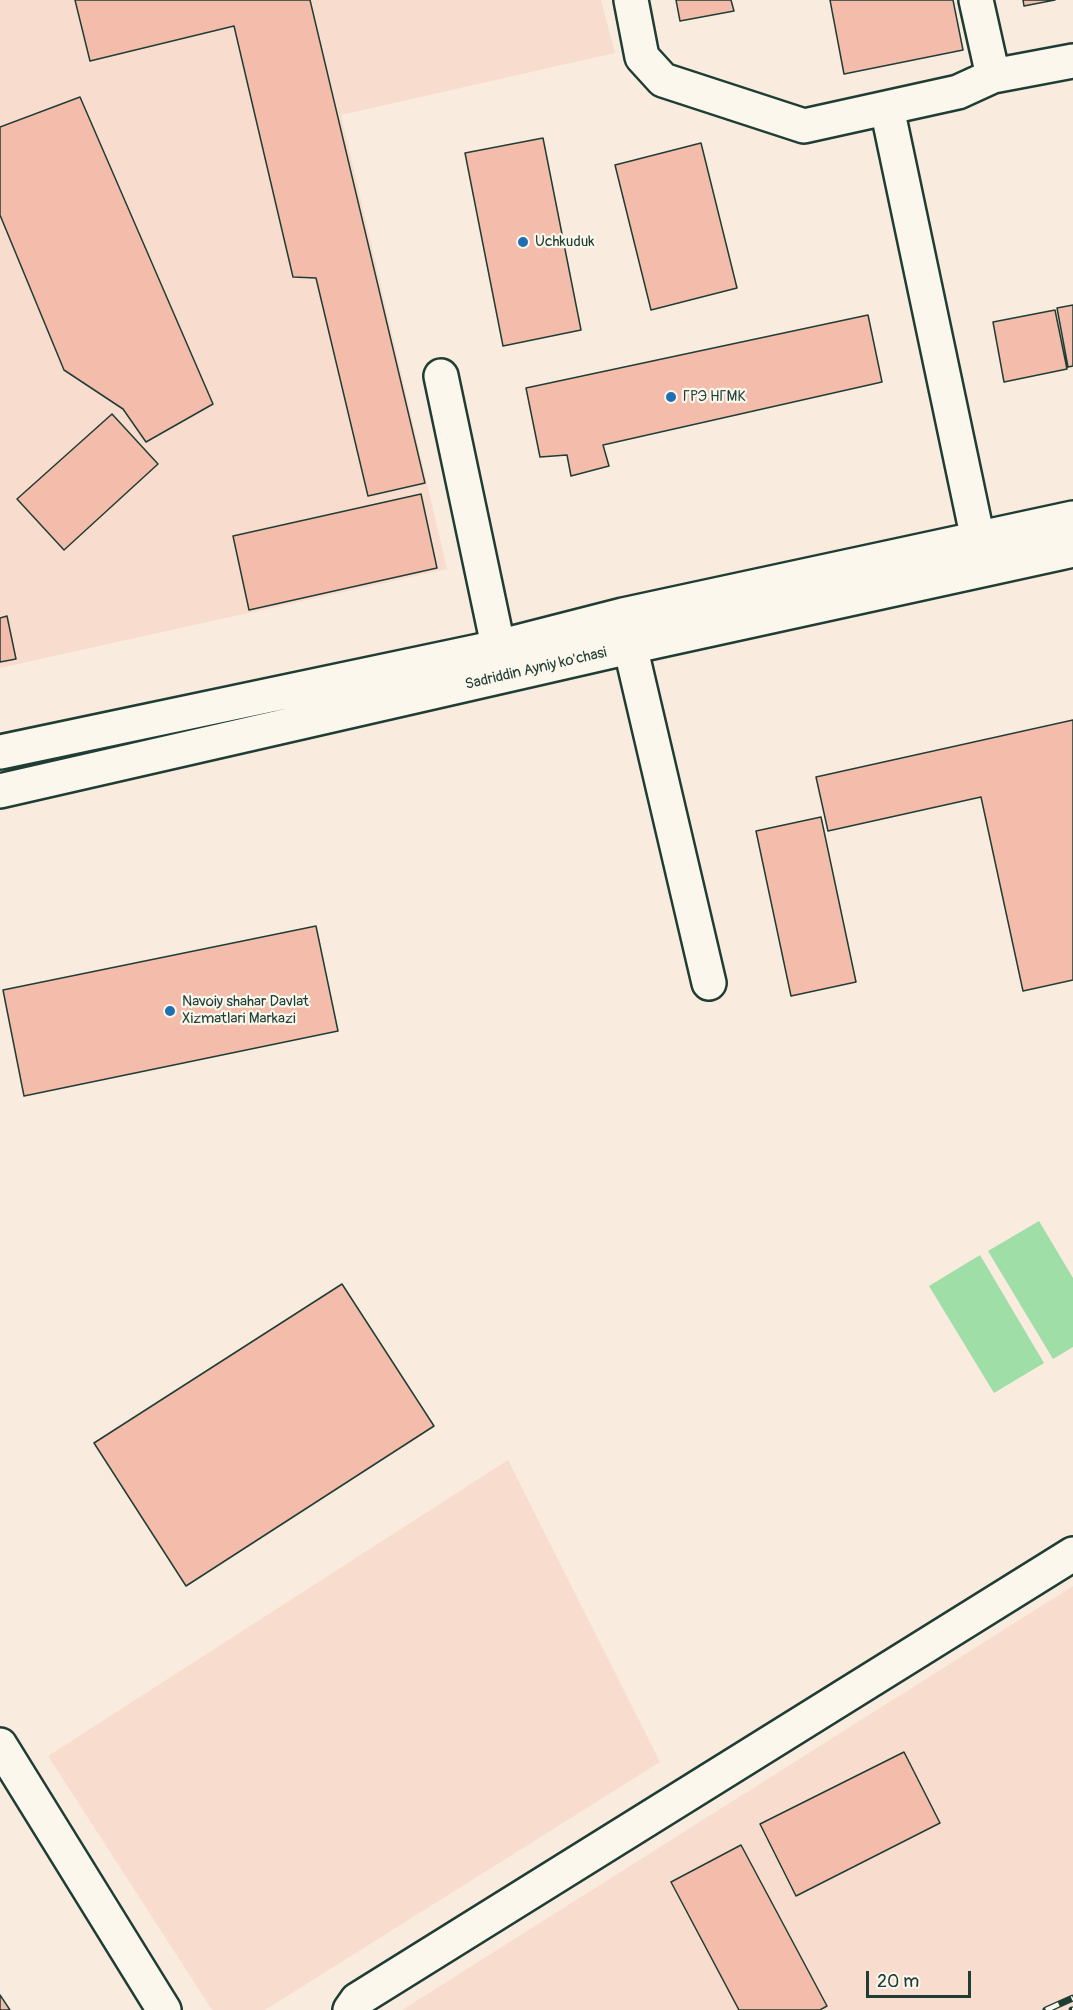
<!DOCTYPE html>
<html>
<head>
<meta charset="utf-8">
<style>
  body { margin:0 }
  #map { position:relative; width:1073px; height:2010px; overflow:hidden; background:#faebdf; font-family:Pangolin,sans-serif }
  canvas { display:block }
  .scale { position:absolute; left:866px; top:1971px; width:105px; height:27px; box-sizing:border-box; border:3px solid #1f3d34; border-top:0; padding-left:8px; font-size:18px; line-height:21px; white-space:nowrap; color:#1f3d34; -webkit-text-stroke:4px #fbf7ec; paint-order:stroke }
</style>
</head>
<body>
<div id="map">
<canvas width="1073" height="2010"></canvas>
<div class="scale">20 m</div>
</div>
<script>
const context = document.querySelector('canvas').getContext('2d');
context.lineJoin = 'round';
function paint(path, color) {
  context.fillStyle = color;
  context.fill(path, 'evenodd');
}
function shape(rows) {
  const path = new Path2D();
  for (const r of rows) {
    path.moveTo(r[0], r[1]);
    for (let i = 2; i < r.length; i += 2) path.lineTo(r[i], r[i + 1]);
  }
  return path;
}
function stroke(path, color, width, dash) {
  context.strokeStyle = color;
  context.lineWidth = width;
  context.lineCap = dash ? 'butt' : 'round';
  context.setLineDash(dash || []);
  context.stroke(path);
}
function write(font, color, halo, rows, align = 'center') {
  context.font = font + ' Pangolin,sans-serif';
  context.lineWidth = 4.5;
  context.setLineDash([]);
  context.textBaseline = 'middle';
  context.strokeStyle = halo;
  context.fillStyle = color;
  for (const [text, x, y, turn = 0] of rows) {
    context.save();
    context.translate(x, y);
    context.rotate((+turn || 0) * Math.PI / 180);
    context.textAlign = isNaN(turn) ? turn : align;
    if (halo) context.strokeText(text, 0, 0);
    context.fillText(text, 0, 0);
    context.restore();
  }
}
paint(shape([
  [0,0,601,0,615,53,341,115,447,569,0,668],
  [508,1460,660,1762,265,2010,212,2010,48,1756],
  [1073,1586,1073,2010,402,2010]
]), '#f8ddcf');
paint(shape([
  [1039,1221,1073,1278,1073,1347,1053,1359,988,1251],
  [980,1255,1044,1363,994,1393,929,1286]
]), '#9fdea7');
const building = shape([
  [75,0,310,0,425,483,368,496,316,278,293,277,234,26,90,61,75,0],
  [676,0,731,0,734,11,680,21,676,0],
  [830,0,953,0,963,50,844,74,830,0],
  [1023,0,1055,0,1024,6,1023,0],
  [80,97,213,404,146,442,123,409,64,370,0,215,0,127,80,97],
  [543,138,581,330,503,346,465,153,543,138],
  [701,143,737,288,651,310,615,165,701,143],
  [1073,305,1073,366,1068,367,1057,308,1073,305],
  [1055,310,1067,369,1004,382,993,322,1055,310],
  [868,315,882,382,603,445,609,466,571,476,567,455,540,457,526,388,868,315],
  [112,414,158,464,64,550,17,499,112,414],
  [421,494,437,568,249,610,233,536,421,494],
  [7,616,16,659,0,662,0,618,7,616],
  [1073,720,1073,980,1023,991,981,797,828,831,816,777,1073,720],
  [821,817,856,982,791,996,756,831,821,817],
  [316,926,338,1031,24,1096,3,990,316,926],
  [342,1284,434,1426,186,1586,94,1443,342,1284],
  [904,1752,940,1823,796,1896,760,1824,904,1752],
  [741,1845,827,2006,820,2010,739,2010,671,1882,741,1845],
  [0,1995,10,2010,0,2010,0,1995]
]);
paint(building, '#f4bcaa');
stroke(building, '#1f3d34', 1.5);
const minor = shape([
  [631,0,642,57,663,80,804,126,958,92,993,76],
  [976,0,993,76,1073,61],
  [887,108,984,568],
  [441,376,504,674],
  [624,620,709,983],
  [0,1745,164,2010],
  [350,2010,357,2000,1073,1554]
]);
const major = shape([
  [0,752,498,647,623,615,1073,518],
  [0,791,630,647,1073,550]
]);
stroke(minor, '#1f3d34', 38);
stroke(major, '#1f3d34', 38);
stroke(minor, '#fbf7ec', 33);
stroke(major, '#fbf7ec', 33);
const rail = shape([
  [1046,2010,1073,1998],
  [1072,2010,1073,2010]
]);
stroke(rail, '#1f3d34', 7);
stroke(rail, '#fbf7ec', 4.5, [14]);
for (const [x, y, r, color] of [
  [523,242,6,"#1f6fb2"],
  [671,397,6,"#1f6fb2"],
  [170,1011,6,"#1f6fb2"]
]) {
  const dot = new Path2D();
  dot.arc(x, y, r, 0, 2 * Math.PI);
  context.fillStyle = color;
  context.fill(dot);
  stroke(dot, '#fbf7ec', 2);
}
write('15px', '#1f3d34', '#fbf7ec', [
  ["Uchkuduk",535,242],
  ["ГРЭ НГМК",683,397],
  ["Navoiy shahar Davlat",182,1002],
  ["Xizmatlari Markazi",182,1019]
], 'left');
write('15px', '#1f3d34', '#fbf7ec', [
  ["Sadriddin Ayniy ko'chasi",536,669,-13]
]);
</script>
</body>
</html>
